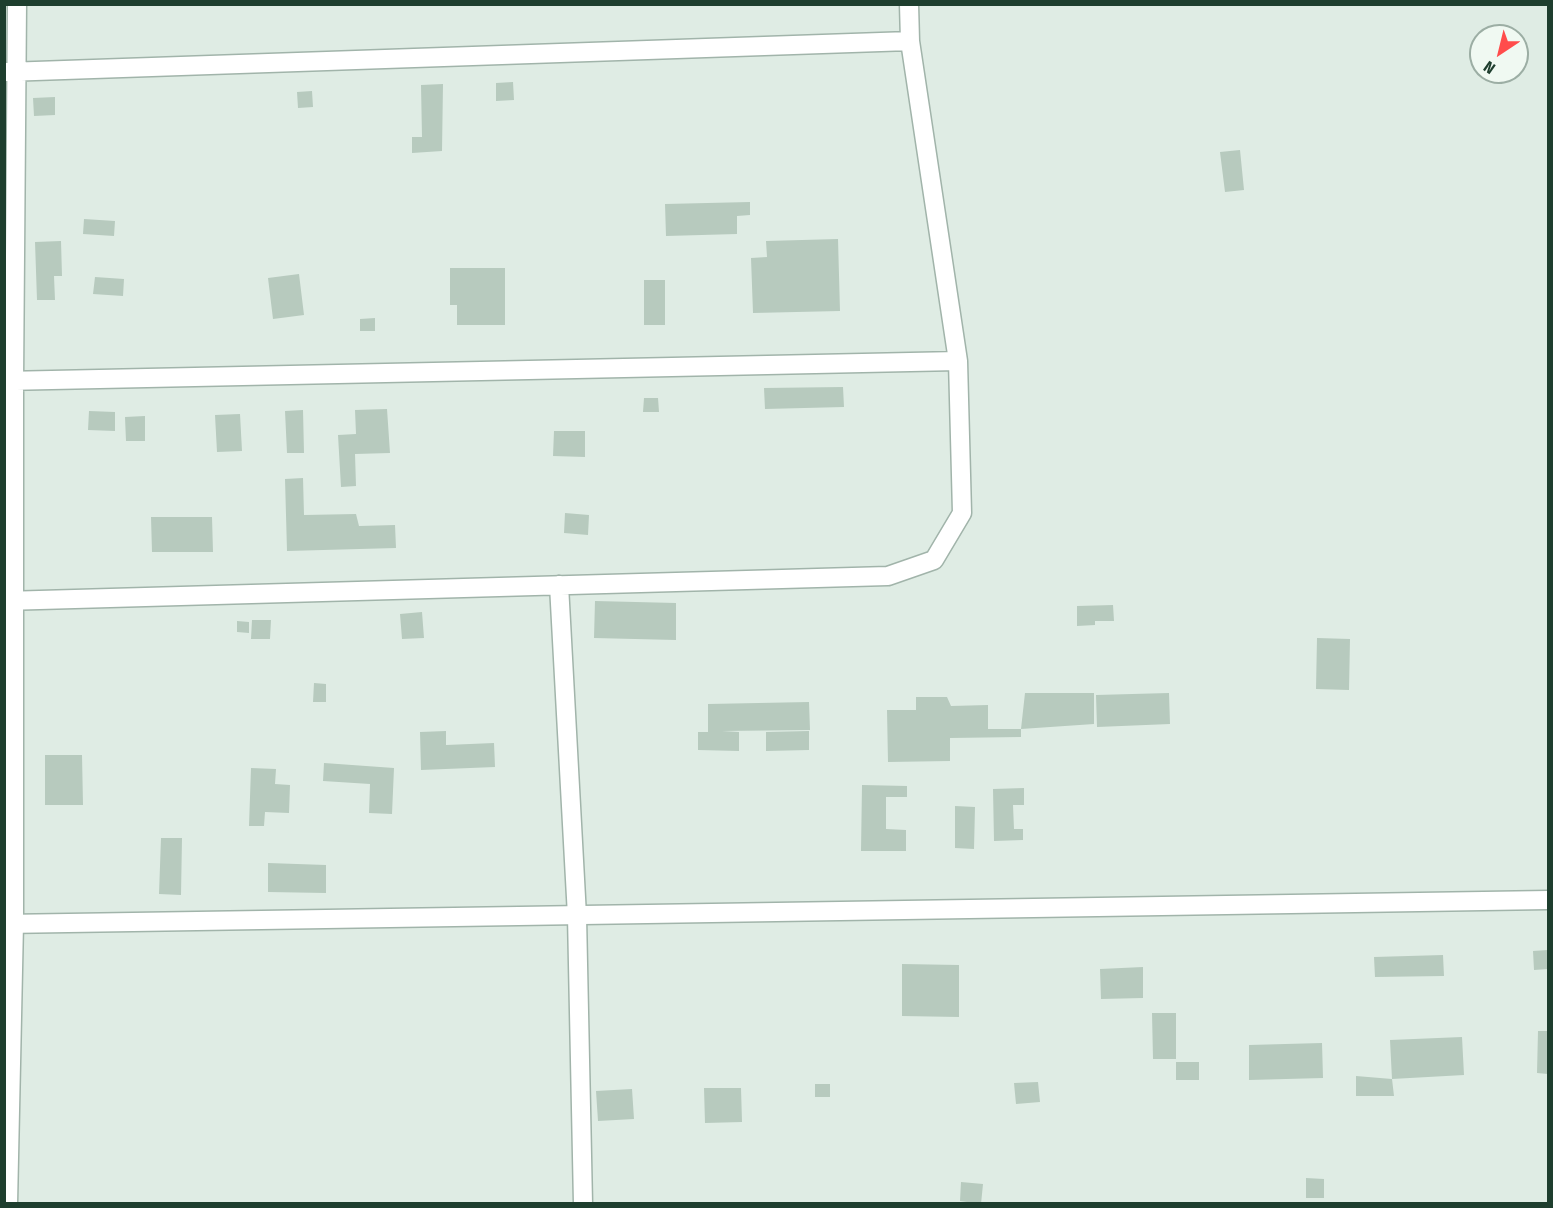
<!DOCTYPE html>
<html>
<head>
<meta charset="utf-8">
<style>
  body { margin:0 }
  #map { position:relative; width:1553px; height:1208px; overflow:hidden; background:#dfece4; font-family:"Fira Sans Condensed",sans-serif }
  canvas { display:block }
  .frame { position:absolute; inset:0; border:6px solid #1e3e2e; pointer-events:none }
  .north { position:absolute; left:1469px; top:24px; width:60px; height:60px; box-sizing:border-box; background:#f0f9f2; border:2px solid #9caea4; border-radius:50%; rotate:215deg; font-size:16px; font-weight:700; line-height:24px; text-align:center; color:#1e3e2e }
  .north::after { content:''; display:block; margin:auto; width:21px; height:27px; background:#ff4c4b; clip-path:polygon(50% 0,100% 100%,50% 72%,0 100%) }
</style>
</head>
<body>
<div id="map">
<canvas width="1553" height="1208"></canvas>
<div class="frame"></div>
<div class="north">N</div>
</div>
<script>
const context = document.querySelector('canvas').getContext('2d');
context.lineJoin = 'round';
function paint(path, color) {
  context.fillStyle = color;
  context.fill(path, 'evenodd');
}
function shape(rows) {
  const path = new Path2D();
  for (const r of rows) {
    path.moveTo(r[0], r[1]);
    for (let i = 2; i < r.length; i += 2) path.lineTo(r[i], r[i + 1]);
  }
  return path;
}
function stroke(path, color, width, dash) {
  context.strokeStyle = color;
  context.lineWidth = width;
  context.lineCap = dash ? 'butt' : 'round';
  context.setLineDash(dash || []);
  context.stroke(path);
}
paint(shape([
  [513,82,514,100,496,101,496,83],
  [443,84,442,151,412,153,412,137,422,137,421,85],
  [312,91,313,107,298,108,297,92],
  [55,97,55,115,34,116,33,98],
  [1240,150,1244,190,1225,192,1220,152],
  [750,202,750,215,737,216,737,234,666,236,665,204],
  [84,219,115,221,114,236,83,234],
  [838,239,840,311,753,313,751,258,767,257,766,241],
  [61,241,62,276,54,276,55,300,37,300,35,242],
  [450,268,505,268,505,325,457,325,457,305,450,305],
  [299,274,304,315,273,319,268,278],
  [95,277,124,279,123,296,93,294],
  [644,280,665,280,665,325,644,325],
  [375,318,375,331,360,331,360,319],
  [843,387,844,407,765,409,764,388],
  [644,398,658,398,659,412,643,412],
  [387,409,390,453,355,454,356,486,341,487,338,435,356,434,355,410],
  [303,410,304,453,287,453,285,411],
  [89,411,115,412,115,431,88,430],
  [240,414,242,451,217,452,215,415],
  [145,416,145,441,126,441,125,417],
  [554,431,585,431,585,457,553,456],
  [303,478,304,515,356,514,359,526,395,525,396,548,287,551,285,479],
  [565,513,589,515,588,535,564,533],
  [151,517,212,517,213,552,152,552],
  [595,601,676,603,676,640,594,638],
  [1113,605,1114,621,1095,621,1095,625,1077,626,1077,606],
  [422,612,424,638,402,639,400,614],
  [252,620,271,620,270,639,251,639],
  [237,621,249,622,249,633,237,632],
  [1317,638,1350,639,1349,690,1316,689],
  [314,683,326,684,326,702,313,702],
  [1025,693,1094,693,1094,724,1021,729],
  [1169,693,1170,724,1097,727,1096,695],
  [916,697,947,697,951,706,988,705,988,729,1021,729,1021,737,950,738,950,761,888,762,887,710,916,710],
  [809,702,810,730,722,731,739,732,739,751,698,750,698,732,708,732,708,704],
  [446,731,446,745,494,743,495,767,421,770,420,732],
  [809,731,809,750,766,751,766,732],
  [45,755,82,755,83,805,45,805],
  [324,763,394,768,392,814,369,813,370,784,323,781],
  [251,768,276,769,275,784,290,785,289,813,265,812,264,826,249,826],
  [862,785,907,786,907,797,886,797,886,829,906,830,906,851,861,851],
  [1024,788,1024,805,1013,805,1014,829,1023,829,1023,840,994,841,993,789],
  [955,806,975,807,974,849,955,848],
  [161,838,182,838,181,895,159,894],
  [268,863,326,865,326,893,268,892],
  [1548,950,1548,969,1534,970,1533,951],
  [1443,955,1444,976,1375,977,1374,957],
  [902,964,959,965,959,1017,902,1016],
  [1143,967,1143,998,1101,999,1100,969],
  [1152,1013,1176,1013,1176,1059,1153,1059],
  [1538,1031,1548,1031,1548,1074,1537,1073],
  [1462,1037,1464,1075,1392,1079,1394,1096,1356,1096,1356,1076,1392,1079,1390,1040],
  [1322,1043,1323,1078,1249,1080,1249,1045],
  [1176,1062,1199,1062,1199,1080,1176,1080],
  [1038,1082,1040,1102,1016,1104,1014,1083],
  [815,1084,830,1084,830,1097,815,1097],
  [704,1088,741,1088,742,1122,705,1123],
  [632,1089,634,1119,598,1121,596,1091],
  [1306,1178,1324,1179,1324,1198,1306,1198],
  [961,1182,983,1184,981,1204,960,1201]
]), '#b7cabe');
const minor = shape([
  [6,72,910,41],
  [4,381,958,361],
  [559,585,577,916,583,1204],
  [4,601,888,576,934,560,962,513,958,361,910,41,909,4],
  [8,1204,14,923,14,381,17,4]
]);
const tertiary = shape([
  [4,924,1548,900]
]);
stroke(minor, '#a1b4aa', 21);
stroke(tertiary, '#a1b4aa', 21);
stroke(minor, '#fff', 18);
stroke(tertiary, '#fff', 18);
</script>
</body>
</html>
